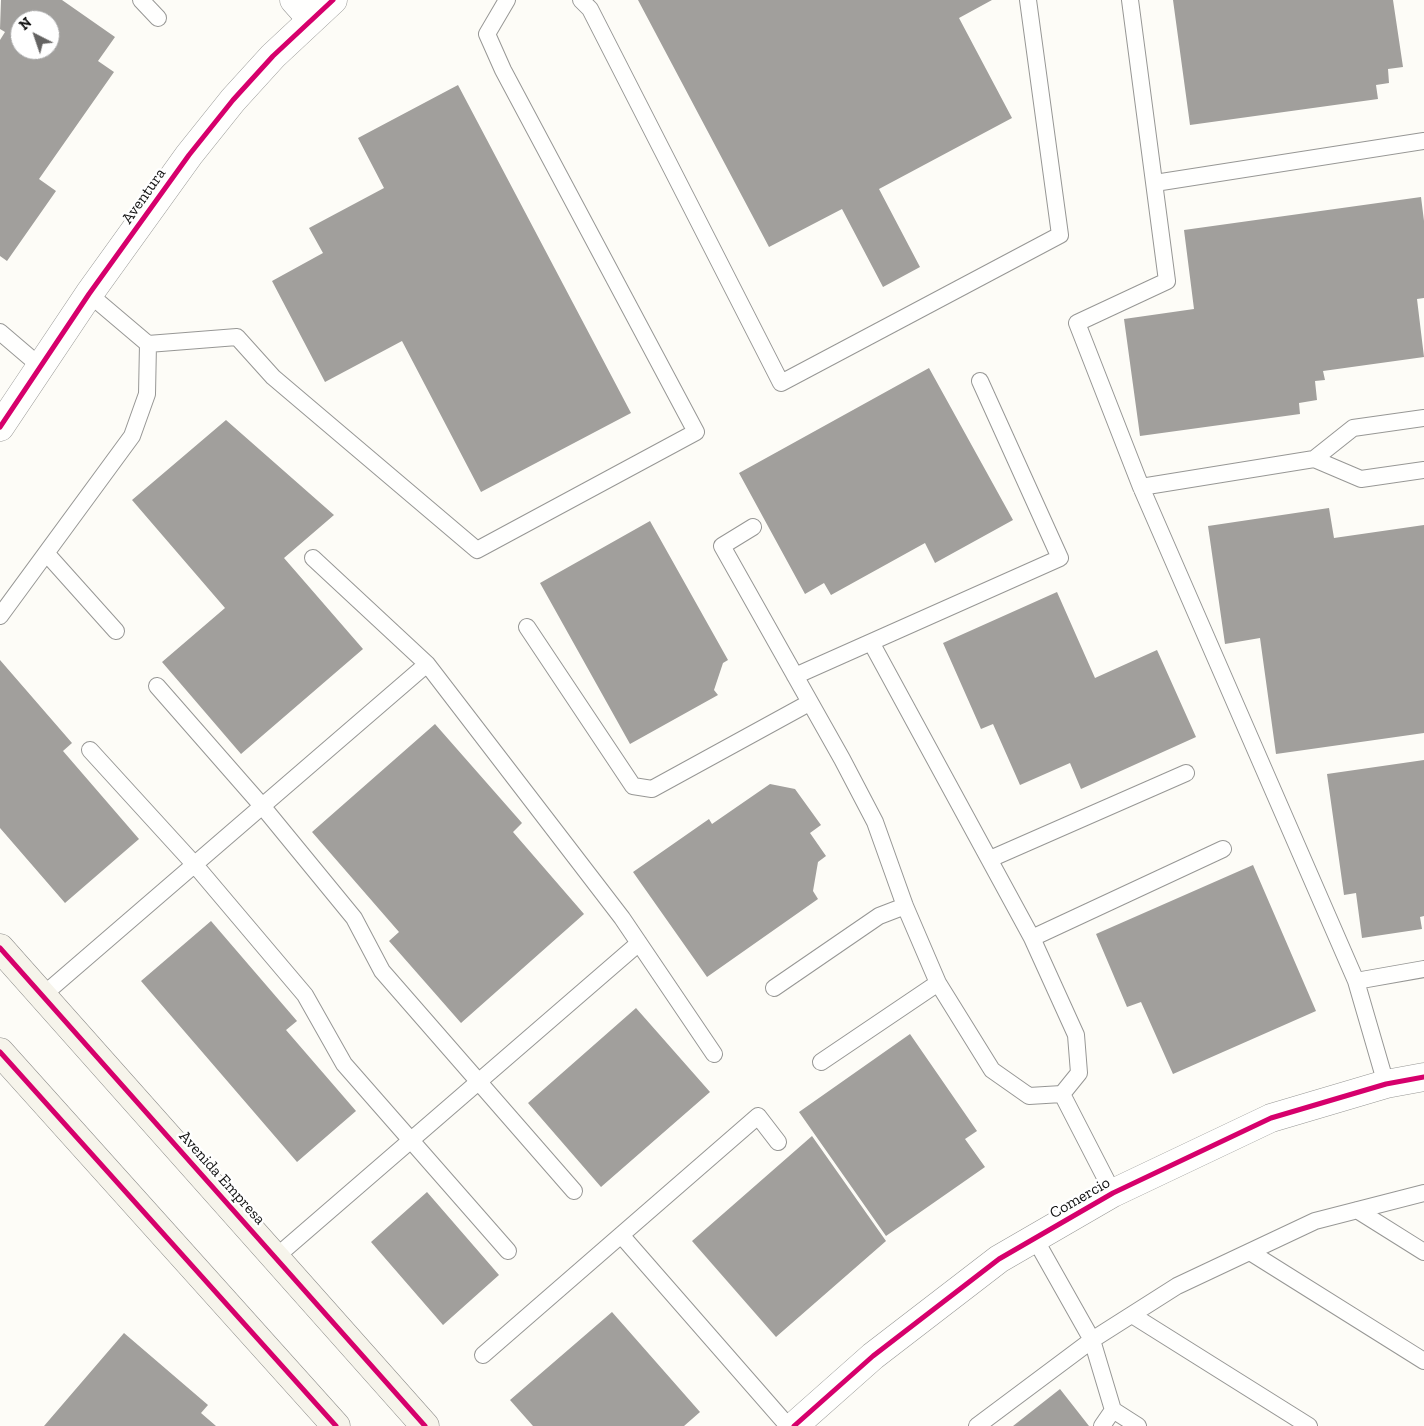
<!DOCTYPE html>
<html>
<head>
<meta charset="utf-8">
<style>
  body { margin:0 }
  #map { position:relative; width:1424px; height:1426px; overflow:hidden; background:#fdfcf7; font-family:"Zilla Slab",serif }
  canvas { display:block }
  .north { position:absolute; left:10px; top:10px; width:50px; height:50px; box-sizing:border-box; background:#fff; border:1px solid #a0a0a0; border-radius:50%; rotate:319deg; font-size:14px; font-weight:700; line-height:20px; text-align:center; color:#111 }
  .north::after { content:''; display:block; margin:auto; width:18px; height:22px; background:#646362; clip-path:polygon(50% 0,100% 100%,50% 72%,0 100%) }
</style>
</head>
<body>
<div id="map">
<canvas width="1424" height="1426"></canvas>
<div class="north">N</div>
</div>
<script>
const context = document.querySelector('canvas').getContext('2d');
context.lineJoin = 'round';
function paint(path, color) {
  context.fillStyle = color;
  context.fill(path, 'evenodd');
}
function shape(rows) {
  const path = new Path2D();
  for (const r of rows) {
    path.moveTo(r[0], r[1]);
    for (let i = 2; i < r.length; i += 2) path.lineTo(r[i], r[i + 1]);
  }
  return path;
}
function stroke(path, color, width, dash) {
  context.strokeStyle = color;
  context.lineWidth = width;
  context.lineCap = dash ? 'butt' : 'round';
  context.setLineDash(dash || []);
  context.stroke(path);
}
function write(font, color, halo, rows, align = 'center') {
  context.font = font + ' "Zilla Slab",serif';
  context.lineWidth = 5;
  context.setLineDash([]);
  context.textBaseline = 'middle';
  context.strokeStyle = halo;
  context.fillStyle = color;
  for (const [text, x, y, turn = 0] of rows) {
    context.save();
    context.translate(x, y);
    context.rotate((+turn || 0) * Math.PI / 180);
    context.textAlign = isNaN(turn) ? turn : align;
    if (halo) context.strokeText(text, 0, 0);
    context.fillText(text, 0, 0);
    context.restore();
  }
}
paint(shape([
  [1,0,62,0,115,37,98,61,114,72,39,179,56,191,7,261,0,256,0,40,5,32,0,29],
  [20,20,50,20,50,50,20,50],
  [638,0,992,0,959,18,1012,118,879,189,920,267,883,287,842,209,769,247],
  [1173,0,1393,0,1403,67,1388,69,1389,83,1376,85,1378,99,1190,125],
  [458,85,631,413,481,492,402,341,325,382,272,281,323,253,309,228,384,188,358,138],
  [1421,197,1424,221,1424,298,1417,299,1424,357,1323,371,1325,380,1315,381,1317,400,1299,403,1300,414,1140,436,1124,319,1194,309,1184,230],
  [929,368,1013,520,935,563,925,543,831,595,824,583,805,594,739,473],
  [226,420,334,515,284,558,363,649,241,754,162,662,225,608,132,500],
  [1329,508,1334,538,1424,525,1424,733,1276,754,1260,638,1225,644,1208,526],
  [650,521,728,660,723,663,714,690,718,695,630,744,540,583],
  [1057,592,1095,678,1157,650,1196,737,1081,789,1070,763,1020,785,993,724,981,729,943,643],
  [0,660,72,743,63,751,139,839,65,903,0,828],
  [435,724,522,823,513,832,584,914,461,1023,389,941,399,932,312,832],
  [1424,760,1424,916,1420,917,1422,929,1362,938,1356,893,1344,895,1327,774],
  [770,784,795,789,821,825,810,833,826,856,818,862,813,891,818,899,707,977,633,872,709,819,712,824],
  [1253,865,1316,1011,1173,1074,1141,1002,1127,1007,1096,934],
  [211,921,297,1021,286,1030,356,1111,297,1162,141,981],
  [636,1008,710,1092,601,1187,528,1103],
  [910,1034,977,1131,965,1139,985,1167,886,1236,799,1112],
  [812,1136,886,1241,776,1337,692,1241],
  [427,1192,499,1275,443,1325,371,1242],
  [612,1312,700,1412,684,1426,533,1426,510,1400],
  [124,1333,208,1405,201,1413,216,1426,44,1426],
  [1060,1389,1089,1426,1013,1426]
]), '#a19f9c');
const service = shape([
  [141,0,158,18],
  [581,0,590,9,781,383,1060,235,1028,0],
  [1130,0,1167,281,1077,323,1141,487,1356,981,1386,1084],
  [1155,183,1424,141],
  [89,294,148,344,237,337,273,377,477,550,696,432,503,70,487,34,507,0],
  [0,332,41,367],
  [1314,459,1361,479,1424,470],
  [1141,487,1314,459,1353,428,1424,418],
  [753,527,722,546,842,759,875,822,905,906,938,983,992,1070,1029,1096,1062,1094,1079,1073,1076,1035,1032,938,872,644],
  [47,554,116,631],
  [313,558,427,664,622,918,714,1054],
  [0,616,132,436,147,394,148,344],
  [527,627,633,786,652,789,809,703],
  [795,676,1060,558,980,381],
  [157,686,263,807,354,918,382,971,574,1191],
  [90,750,195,865,305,995,344,1064,508,1251],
  [990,859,1186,773],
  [1032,938,1223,849],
  [1356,981,1424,969],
  [774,988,879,916,905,906],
  [42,996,427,664],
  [821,1062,938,983],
  [1062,1094,1113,1193],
  [1357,1210,1424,1252],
  [621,1235,788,1426],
  [1035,1239,1092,1340,1113,1410,1138,1426],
  [1250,1252,1424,1361],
  [277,1256,639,943],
  [1132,1315,1309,1426],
  [483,1355,758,1116,778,1142],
  [977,1426,1092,1340,1177,1286,1315,1221,1424,1193],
  [1102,1426,1113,1410]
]);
const minor = shape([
  [294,0,311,19]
]);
const tertiary = shape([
  [0,427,89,294,189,155,233,100,273,56,333,0],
  [794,1426,873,1356,999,1259,1113,1193,1271,1118,1386,1084,1424,1077]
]);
const secondary = shape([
  [0,948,425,1426],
  [0,1052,336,1426]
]);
stroke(service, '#979795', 18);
stroke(minor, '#979795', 29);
stroke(tertiary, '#979795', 29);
stroke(secondary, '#8e8d8b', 29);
stroke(service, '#fffffe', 16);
stroke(minor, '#fffffe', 28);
stroke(tertiary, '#fffffe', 28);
stroke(secondary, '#f6f4eb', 28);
stroke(shape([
  [0,427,89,294,189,155,233,100,273,56,333,0],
  [0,948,425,1426],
  [0,1052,336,1426],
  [794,1426,873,1356,999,1259,1113,1193,1271,1118,1386,1084,1424,1077]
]), '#d6006c', 5);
write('16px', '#111', '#fff', [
  ["Aventura",144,196,-55],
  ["Avenida Empresa",222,1178,48],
  ["Comercio",1080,1198,-30]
]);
</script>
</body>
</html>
